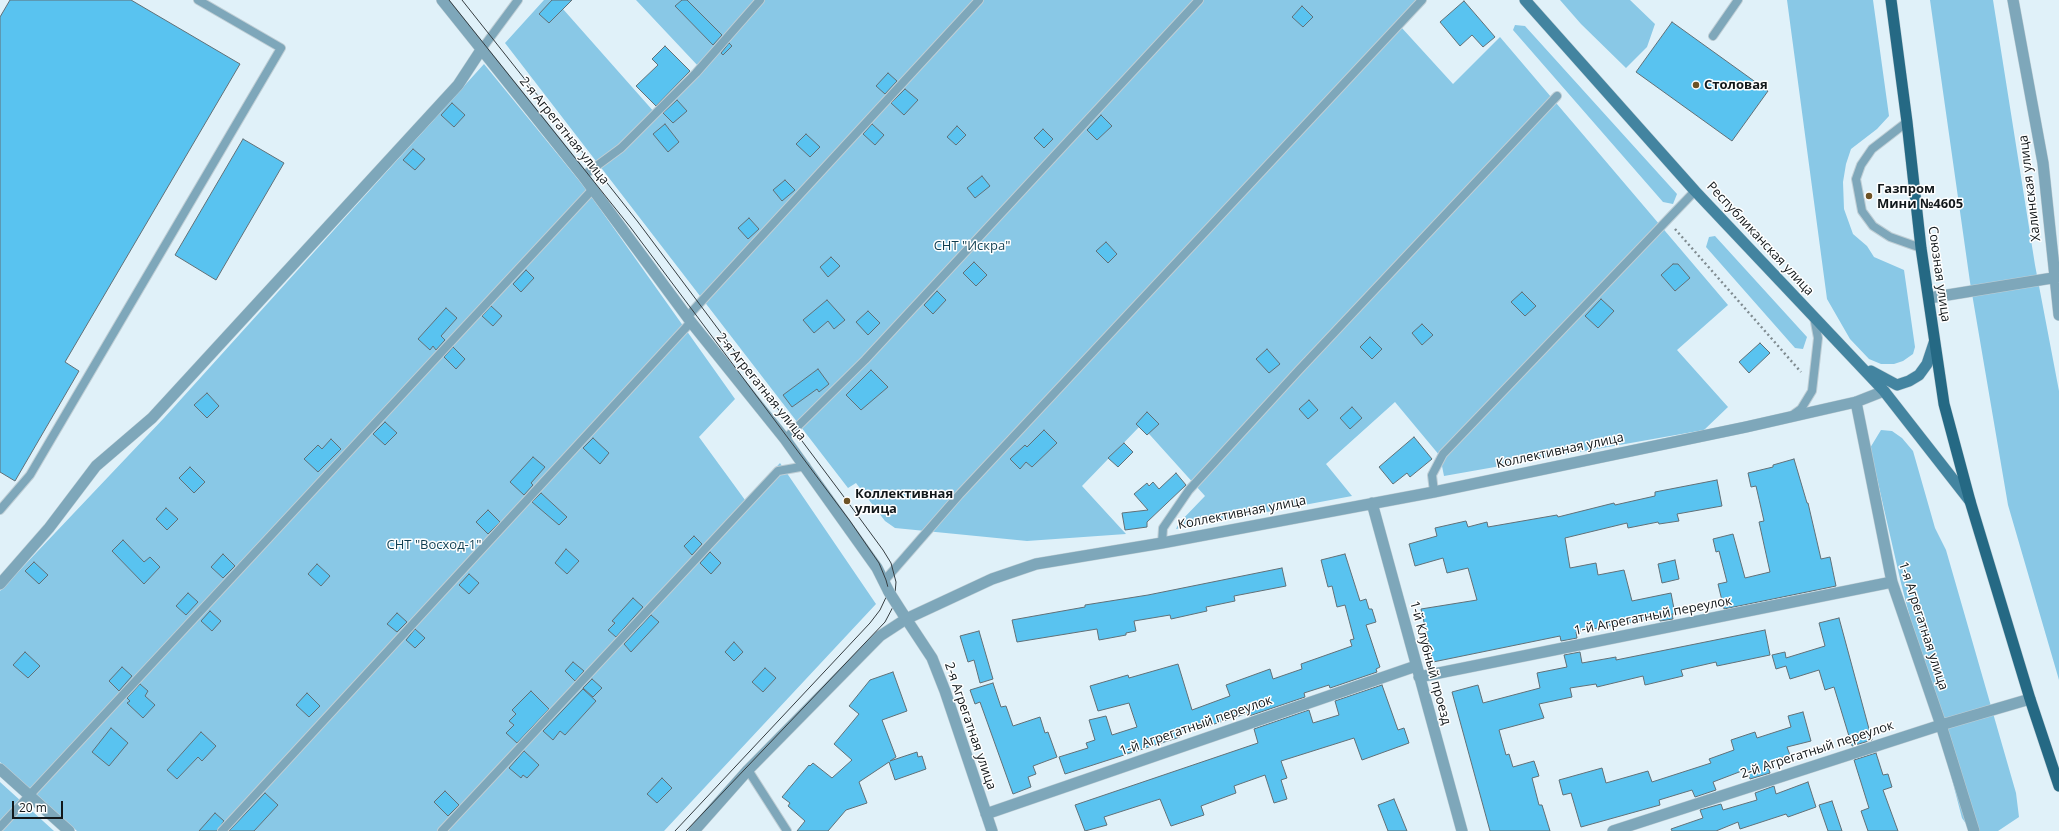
<!DOCTYPE html>
<html>
<head>
<meta charset="utf-8">
<style>
  body { margin:0 }
  #map { position:relative; width:2059px; height:831px; overflow:hidden; background:#e0f1f9; font-family:"Open Sans",sans-serif }
  canvas { display:block }
  .scale { position:absolute; left:12px; top:801px; width:51px; height:18px; box-sizing:border-box; border:2px solid #12181b; border-top:0; padding-left:5px; font-size:12px; line-height:14px; white-space:nowrap; color:#12181b; -webkit-text-stroke:3px #fff; paint-order:stroke }
</style>
</head>
<body>
<div id="map">
<canvas width="2059" height="831"></canvas>
<div class="scale">20 m</div>
</div>
<script>
const context = document.querySelector('canvas').getContext('2d');
context.lineJoin = 'round';
function paint(path, color) {
  context.fillStyle = color;
  context.fill(path, 'evenodd');
}
function shape(rows) {
  const path = new Path2D();
  for (const r of rows) {
    path.moveTo(r[0], r[1]);
    for (let i = 2; i < r.length; i += 2) path.lineTo(r[i], r[i + 1]);
  }
  return path;
}
function stroke(path, color, width, dash) {
  context.strokeStyle = color;
  context.lineWidth = width;
  context.lineCap = dash ? 'butt' : 'round';
  context.setLineDash(dash || []);
  context.stroke(path);
}
function write(font, color, halo, rows, align = 'center') {
  context.font = font + ' "Open Sans",sans-serif';
  context.lineWidth = 3;
  context.setLineDash([]);
  context.textBaseline = 'middle';
  context.strokeStyle = halo;
  context.fillStyle = color;
  for (const [text, x, y, turn = 0] of rows) {
    context.save();
    context.translate(x, y);
    context.rotate((+turn || 0) * Math.PI / 180);
    context.textAlign = isNaN(turn) ? turn : align;
    if (halo) context.strokeText(text, 0, 0);
    context.fillText(text, 0, 0);
    context.restore();
  }
}
paint(shape([
  [544,0,555,0,655,113,699,67,636,0,1426,0,1401,27,1453,84,1500,37,1728,305,1677,350,1728,407,1704,430,1444,476,1440,456,1395,402,1326,464,1352,496,1176,529,1179,523,1205,496,1141,425,1082,486,1126,534,1027,541,895,528,885,521,856,483,848,488,505,43],
  [1560,0,1630,0,1655,24,1647,47,1626,68,1581,24],
  [1787,0,1873,0,1889,116,1877,129,1851,149,1846,164,1843,182,1844,209,1853,234,1867,246,1874,257,1904,270,1915,347,1913,354,1903,361,1894,364,1881,364,1869,359,1850,339,1827,299],
  [1930,0,1993,0,2035,265,2059,391,2059,680,2008,505,1970,282],
  [1515,25,1525,26,1677,194,1673,204,1663,202,1513,30],
  [484,64,586,189,735,399,699,437,745,500,780,463,876,604,664,831,77,831,0,762,0,591,164,418],
  [1715,236,1807,337,1803,349,1795,348,1706,247,1709,237],
  [1881,430,1892,431,1902,438,1913,451,1935,528,1946,550,2016,793,2019,817,1998,831,1971,831,1962,818,1901,583,1870,448],
  [0,782,54,831,0,831]
]), '#89c8e6');
const building = shape([
  [10,0,131,0,240,64,65,362,79,371,15,481,0,472,0,17,10,0],
  [552,0,572,0,549,23,539,14,552,0],
  [682,0,687,0,722,35,713,45,675,6,682,0],
  [1464,1,1495,37,1483,47,1472,35,1460,46,1440,22,1464,1],
  [1302,6,1313,17,1303,27,1292,17,1302,6],
  [1672,22,1768,91,1732,141,1636,72,1672,22],
  [729,43,732,46,723,55,721,53,729,43],
  [665,46,690,71,656,106,636,86,658,65,652,59,665,46],
  [888,73,897,81,885,94,876,86,888,73],
  [905,89,918,100,904,115,891,103,905,89],
  [677,100,687,111,673,123,663,113,677,100],
  [452,103,465,115,454,127,441,115,452,103],
  [1101,115,1112,126,1097,140,1087,130,1101,115],
  [665,124,679,142,668,152,653,134,665,124],
  [872,124,884,135,875,145,863,134,872,124],
  [957,126,966,135,956,145,947,137,957,126],
  [1043,129,1053,139,1044,148,1034,138,1043,129],
  [806,134,820,147,810,157,796,144,806,134],
  [243,139,284,163,216,280,175,255,243,139],
  [413,149,425,159,415,170,403,160,413,149],
  [982,176,990,186,975,198,967,188,982,176],
  [785,180,795,190,782,201,773,190,785,180],
  [749,218,759,229,748,239,738,228,749,218],
  [1106,242,1117,254,1108,263,1096,251,1106,242],
  [831,257,840,266,828,277,820,267,831,257],
  [974,262,987,275,976,286,963,273,974,262],
  [1673,264,1678,264,1690,278,1675,291,1661,275,1673,264],
  [526,270,534,278,521,292,513,284,526,270],
  [937,291,946,300,933,314,924,305,937,291],
  [1522,292,1536,306,1525,316,1511,302,1522,292],
  [1601,299,1614,311,1598,328,1585,316,1601,299],
  [827,300,845,320,834,329,828,321,814,333,803,320,827,300],
  [491,306,502,316,493,326,482,316,491,306],
  [446,308,457,318,441,336,445,340,436,350,433,346,430,350,418,339,446,308],
  [868,311,880,323,868,335,856,322,868,311],
  [1422,324,1433,335,1422,345,1412,333,1422,324],
  [1370,337,1382,349,1372,359,1360,347,1370,337],
  [1760,343,1770,353,1749,373,1739,362,1760,343],
  [453,347,465,359,456,369,444,357,453,347],
  [1267,349,1280,364,1269,373,1256,359,1267,349],
  [818,369,829,384,819,392,817,389,792,407,783,395,818,369],
  [871,370,888,387,861,410,846,395,871,370],
  [207,393,219,406,207,418,194,405,207,393],
  [1309,400,1318,410,1308,419,1299,409,1309,400],
  [1352,407,1362,418,1350,429,1340,418,1352,407],
  [1147,412,1159,424,1147,435,1136,424,1147,412],
  [385,422,397,433,385,445,373,434,385,422],
  [1044,430,1057,443,1032,467,1026,462,1020,469,1010,459,1025,445,1027,447,1044,430],
  [1414,437,1432,459,1410,477,1407,473,1393,484,1379,467,1414,437],
  [593,438,609,453,600,464,583,448,593,438],
  [331,439,341,449,318,472,304,459,318,445,322,449,331,439],
  [1124,443,1133,452,1118,467,1108,458,1124,443],
  [533,457,545,467,531,483,533,485,524,495,510,482,533,457],
  [1794,459,1807,503,1808,503,1821,559,1830,557,1836,586,1724,609,1718,584,1727,582,1719,551,1716,552,1713,539,1733,534,1745,578,1770,572,1759,522,1764,521,1756,486,1751,487,1748,473,1773,467,1773,465,1794,459],
  [190,467,205,482,194,493,179,478,190,467],
  [1176,473,1186,485,1147,522,1147,527,1125,530,1122,513,1148,510,1134,494,1147,483,1149,486,1153,482,1159,489,1176,473],
  [1717,480,1722,506,1677,514,1679,521,1659,524,1658,522,1628,528,1627,523,1565,538,1570,568,1596,563,1598,575,1624,570,1632,601,1671,593,1675,614,1672,614,1673,619,1660,621,1659,617,1576,632,1577,638,1561,641,1560,636,1433,662,1421,609,1477,600,1468,568,1447,573,1443,558,1415,566,1409,544,1437,536,1435,528,1466,521,1468,527,1487,522,1488,527,1557,515,1558,517,1614,503,1615,505,1655,496,1655,492,1717,480],
  [541,493,567,517,559,525,532,502,541,493],
  [166,508,178,519,167,530,156,519,166,508],
  [488,510,500,522,488,534,476,522,488,510],
  [694,536,702,544,692,555,684,546,694,536],
  [123,540,144,562,150,557,160,567,144,584,112,551,123,540],
  [566,549,579,561,567,574,555,563,566,549],
  [710,552,721,563,711,574,700,563,710,552],
  [223,554,235,566,223,578,211,567,223,554],
  [1345,554,1360,601,1366,599,1369,609,1372,609,1376,622,1366,625,1380,667,1376,669,1377,672,1330,688,1329,685,1304,693,1305,697,1249,716,1248,713,1205,727,1204,723,1179,733,1180,737,1065,774,1059,757,1088,748,1086,743,1095,740,1089,720,1106,716,1112,735,1137,727,1129,703,1098,711,1090,686,1128,675,1129,678,1178,664,1192,710,1230,696,1226,685,1270,669,1273,679,1302,669,1301,664,1352,646,1350,640,1354,639,1345,605,1337,607,1332,586,1328,587,1321,560,1345,554],
  [1675,560,1679,579,1662,583,1658,564,1675,560],
  [34,562,48,575,39,584,25,571,34,562],
  [317,564,330,576,321,586,308,574,317,564],
  [1282,568,1286,586,1234,596,1235,601,1206,607,1207,611,1171,619,1170,615,1134,621,1136,631,1126,633,1126,635,1099,640,1097,629,1017,642,1012,620,1085,607,1085,605,1148,595,1282,568],
  [469,574,479,583,469,594,459,585,469,574],
  [188,593,198,602,186,615,176,606,188,593],
  [633,598,643,607,616,637,608,630,615,623,612,621,633,598],
  [210,611,221,621,212,631,201,621,210,611],
  [397,613,407,622,397,632,387,624,397,613],
  [651,615,659,622,631,652,624,644,651,615],
  [1839,618,1872,740,1852,746,1834,687,1825,690,1819,670,1790,679,1786,666,1776,669,1772,655,1785,652,1786,658,1825,646,1819,623,1839,618],
  [415,629,425,638,415,648,406,640,415,629],
  [1765,630,1770,655,1717,666,1716,662,1681,670,1683,676,1645,685,1643,676,1597,687,1596,684,1570,688,1572,697,1539,704,1544,718,1499,730,1506,755,1509,754,1513,767,1534,761,1539,776,1532,778,1539,805,1542,805,1550,831,1490,831,1452,692,1478,685,1483,703,1540,688,1537,673,1567,667,1564,655,1580,652,1582,663,1616,657,1616,660,1765,630],
  [979,631,993,679,980,683,974,660,968,662,960,636,979,631],
  [734,642,743,652,734,661,725,652,734,642],
  [25,652,40,666,28,678,13,665,25,652],
  [573,662,584,671,575,681,565,671,573,662],
  [122,667,132,676,119,691,109,681,122,667],
  [765,668,776,678,763,692,752,682,765,668],
  [893,672,907,711,882,720,896,757,890,761,917,752,918,757,922,756,926,769,895,780,889,762,859,782,867,803,846,810,828,831,797,831,805,821,788,806,790,803,782,797,809,765,810,766,813,763,832,778,852,760,834,744,859,714,849,706,870,680,893,672],
  [592,679,602,688,593,697,583,688,592,679],
  [993,683,1001,707,1006,706,1013,726,1040,717,1045,733,1048,732,1057,757,1033,766,1036,774,1028,777,1031,787,1013,794,980,702,975,704,970,690,993,683],
  [140,684,148,691,145,696,155,705,143,718,127,703,130,701,127,698,140,684],
  [1382,685,1398,730,1404,728,1409,743,1362,760,1354,738,1281,761,1287,778,1281,780,1287,799,1274,803,1265,775,1234,786,1236,793,1201,806,1204,815,1171,826,1160,799,1104,817,1107,825,1085,831,1075,805,1258,743,1254,729,1309,710,1313,723,1339,715,1335,701,1382,685],
  [583,689,596,701,565,735,560,731,553,740,543,731,583,689],
  [531,691,549,709,517,743,506,733,514,725,509,721,516,714,512,710,531,691],
  [307,693,320,706,309,717,296,705,307,693],
  [1803,712,1811,741,1787,747,1790,755,1767,763,1770,773,1750,779,1747,769,1713,782,1716,790,1695,797,1692,790,1659,800,1660,805,1581,827,1571,793,1563,795,1559,780,1602,768,1606,783,1648,771,1652,782,1711,763,1709,759,1734,750,1731,740,1755,732,1757,738,1791,727,1788,716,1803,712],
  [111,728,128,743,109,766,92,752,111,728],
  [201,732,216,746,202,761,198,757,177,779,167,770,201,732],
  [524,751,539,765,527,778,523,775,521,778,509,768,524,751],
  [1876,753,1883,775,1888,774,1892,787,1883,790,1898,831,1868,831,1861,811,1869,808,1854,760,1876,753],
  [662,778,672,788,657,803,647,794,662,778],
  [1808,782,1816,807,1788,817,1786,814,1740,829,1738,822,1716,831,1672,831,1671,829,1703,818,1700,810,1721,804,1723,810,1757,800,1755,793,1774,786,1776,794,1808,782],
  [445,791,459,805,448,816,434,802,445,791],
  [265,793,278,805,254,831,229,831,265,793],
  [1394,799,1407,831,1388,831,1378,805,1394,799],
  [1832,801,1842,831,1828,831,1819,805,1832,801],
  [215,813,224,821,217,831,199,831,215,813]
]);
paint(building, '#59c3f0');
stroke(building, '#617077', 1);
const service = shape([
  [1713,36,1738,0],
  [481,50,518,0],
  [1907,122,1872,149,1861,165,1856,179,1862,211,1873,226,1890,237,1921,248],
  [583,176,621,148,696,73,760,0],
  [687,317,979,0],
  [1794,414,1801,409,1812,391,1818,338,1814,317],
  [785,439,865,360,1199,0],
  [1434,492,1432,475,1443,454,1695,191],
  [0,510,30,475,281,48,198,0],
  [1162,543,1163,528,1189,490,1299,370,1557,96],
  [884,581,959,495,1422,0],
  [748,770,787,831],
  [0,827,593,189],
  [222,831,691,322],
  [442,831,778,471,806,466]
]);
const minor = shape([
  [442,0,583,176,691,322,785,439,877,568,889,592],
  [2013,0,2043,163,2059,315],
  [1929,298,2059,277],
  [1856,402,1892,582,1941,725,1974,831],
  [1372,503,1462,831],
  [0,584,49,528,96,466,152,418,458,85,481,50],
  [903,614,932,658,945,691,992,831],
  [1419,677,1892,582],
  [0,769,69,831],
  [986,814,1416,666],
  [694,831,748,770,880,636,906,619,992,579,1036,564,1162,543,1434,492,1746,427,1856,402,1884,391],
  [1613,831,1941,725,2030,699]
]);
const secondary = shape([
  [1525,0,1695,191,1884,391,1970,501],
  [1871,371,1897,385,1909,381,1919,375,1927,364,1934,343]
]);
const primary = shape([
  [1891,0,1907,122,1921,248,1944,404,1970,501,2030,699,2059,786]
]);
stroke(service, '#bfced5', 10);
stroke(minor, '#bfced5', 12);
stroke(secondary, '#bfced5', 12);
stroke(primary, '#bfced5', 12);
stroke(shape([
  [1675,229,1801,372]
]), '#7f8b90', 2.5, [2, 3]);
stroke(service, '#7ea7ba', 8);
stroke(minor, '#7ea7ba', 11);
stroke(secondary, '#4384a0', 11);
stroke(primary, '#256984', 11);
stroke(shape([
  [449,0,631,228,850,521,879,563,886,580,889,591,880,610,870,623,675,831],
  [462,0,638,222,847,501,883,550,891,563,896,582,894,605,885,622,686,831]
]), '#353d41', 1);
const minorBridge = shape([
  [889,592,903,614]
]);
stroke(minorBridge, '#bfced5', 12, []);
stroke(minorBridge, '#7ea7ba', 11);
for (const [x, y, r, color] of [
  [1696,85,4,"#6d5225"],
  [1869,196,4,"#6d5225"],
  [847,501,4,"#6d5225"]
]) {
  const dot = new Path2D();
  dot.arc(x, y, r, 0, 2 * Math.PI);
  context.fillStyle = color;
  context.fill(dot);
  stroke(dot, '#fff', 1.5);
}
write('bold 13px', '#12181b', '#fff', [
  ["Столовая",1704,85],
  ["Газпром",1877,189],
  ["Мини №4605",1877,204],
  ["Коллективная",855,494],
  ["улица",855,509]
], 'left');
write('13px', '#12181b', '#fff', [
  ["2-я Агрегатная улица",564,131,51],
  ["Халинская улица",2030,188,-97],
  ["Республиканская улица",1760,239,47],
  ["Союзная улица",1939,274,82],
  ["2-я Агрегатная улица",761,387,51],
  ["Коллективная улица",1560,451,-12],
  ["Коллективная улица",1242,513,-11],
  ["1-й Агрегатный переулок",1653,616,-11],
  ["1-я Агрегатная улица",1923,626,72],
  ["1-й Клубный проезд",1430,663,75],
  ["2-я Агрегатная улица",970,726,71],
  ["1-й Агрегатный переулок",1196,726,-19],
  ["2-й Агрегатный переулок",1817,750,-18]
]);
write('13px', '#0e3d50', '#fff', [
  ["СНТ \"Искра\"",972,246],
  ["СНТ \"Восход-1\"",434,545]
]);
</script>
</body>
</html>
